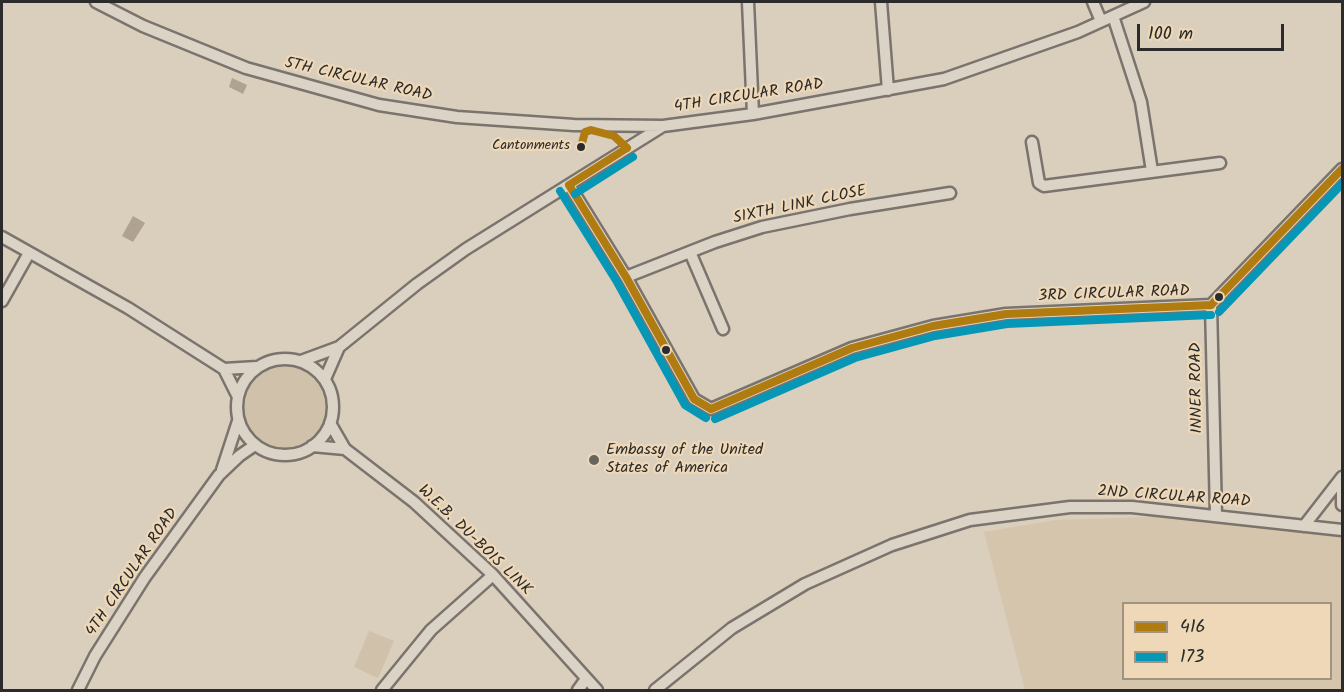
<!DOCTYPE html>
<html>
<head>
<meta charset="utf-8">
<style>
  body { margin:0 }
  #map { position:relative; width:1344px; height:692px; overflow:hidden; background:#dacebd; font-family:Kalam,sans-serif }
  canvas { display:block }
  .frame { position:absolute; inset:0; border:3px solid #2b2b2b; pointer-events:none }
  .legend { position:absolute; left:1122px; top:602px; width:210px; height:78px; box-sizing:border-box; background:#eed8b7; border:2px solid #a0937f; margin:0; padding:8px 10px; list-style:none; font-size:18px; color:#2b2b2b }
  .legend li { display:flex; align-items:center; gap:12px; height:30px }
  .legend b { width:30px; border:2px solid #a0937f }
  .scale { position:absolute; left:1137px; top:24px; width:147px; height:27px; box-sizing:border-box; border:3px solid #2b2b2b; border-top:0; padding-left:8px; font-size:18px; line-height:21px; white-space:nowrap; color:#2b2b2b; -webkit-text-stroke:4px #eed8b7; paint-order:stroke }
</style>
</head>
<body>
<div id="map">
<canvas width="1344" height="692"></canvas>
<div class="frame"></div>
<ul class="legend">
<li><b style="height:8px;background:#b07b0f"></b>416</li>
<li><b style="height:8px;background:#0696b6"></b>173</li>
</ul>
<div class="scale">100 m</div>
</div>
<script>
const context = document.querySelector('canvas').getContext('2d');
context.lineJoin = 'round';
function paint(path, color) {
  context.fillStyle = color;
  context.fill(path, 'evenodd');
}
function shape(rows) {
  const path = new Path2D();
  for (const r of rows) {
    if (r.length === 3) {
      path.moveTo(r[0] + r[2], r[1]);
      path.arc(r[0], r[1], r[2], 0, 2 * Math.PI);
      continue;
    }
    path.moveTo(r[0], r[1]);
    for (let i = 2; i < r.length; i += 2) path.lineTo(r[i], r[i + 1]);
  }
  return path;
}
function stroke(path, color, width, dash) {
  context.strokeStyle = color;
  context.lineWidth = width;
  context.lineCap = dash ? 'butt' : 'round';
  context.setLineDash(dash || []);
  context.stroke(path);
}
function write(font, color, halo, rows, align = 'center') {
  context.font = font + ' Kalam,sans-serif';
  context.lineWidth = 4.5;
  context.setLineDash([]);
  context.textBaseline = 'middle';
  context.strokeStyle = halo;
  context.fillStyle = color;
  for (const [text, x, y, turn = 0] of rows) {
    context.save();
    context.translate(x, y);
    context.rotate((+turn || 0) * Math.PI / 180);
    context.textAlign = isNaN(turn) ? turn : align;
    if (halo) context.strokeText(text, 0, 0);
    context.fillText(text, 0, 0);
    context.restore();
  }
}
paint(shape([
  [1171,516,1342,537,1342,690,1025,690,984,532,1056,520],
  [1124,604,1330,604,1330,678,1124,678]
]), '#d5c5ad');
paint(shape([
  [283,408,44],
  [369,631,394,641,378,678,354,667]
]), '#d0c1ab');
paint(shape([
  [232,78,247,85,243,94,229,87],
  [133,216,145,223,133,242,122,236]
]), '#afa290');
const minor = shape([
  [96,2,143,26,246,68,379,105,457,117,574,125,663,126],
  [748,2,753,114],
  [881,2,888,90],
  [1093,2,1101,21],
  [1113,16,1141,102,1152,171],
  [1032,142,1039,183,1044,186,1220,163],
  [569,185,626,277,694,399,711,409,852,348,933,326,1006,314,1211,305],
  [2,237,128,308,224,369,237,395],
  [690,252,723,329],
  [626,277,715,242,762,227,850,209,950,193],
  [2,301,29,253],
  [285,407,48],
  [301,361,339,347,417,284,466,249,663,126,753,114,944,79,1078,32,1144,2],
  [224,369,257,367],
  [325,379,339,347],
  [330,423,345,449,414,502,493,575,597,690],
  [312,446,345,449],
  [222,470,238,421],
  [1342,479,1342,505],
  [1216,515,1211,305,1342,169],
  [1304,526,1342,477],
  [78,690,95,656,145,577,219,475,239,456,255,445],
  [382,690,431,630,493,575],
  [578,690,586,679],
  [655,690,732,628,805,584,892,545,970,520,1070,507,1132,507,1342,530]
]);
stroke(minor, '#7a746d', 15);
stroke(minor, '#dcd3c7', 10);
stroke(shape([
  [581,147,585,132,591,130,614,136,627,148],
  [569,185,626,277,694,399,711,409],
  [569,185,627,148],
  [1211,305,1342,169],
  [711,409,852,348,933,326,1006,314,1211,305]
]), '#b07b0f', 8);
stroke(shape([
  [560,191,617,282,685,405,706,418],
  [575,194,633,157],
  [1219,312,1342,184],
  [715,419,855,358,935,336,1007,324,1211,315]
]), '#0696b6', 8);
for (const [x, y, r, color] of [
  [581,147,5,"#2b2b2b"],
  [1219,297,5,"#2b2b2b"],
  [666,350,5,"#2b2b2b"],
  [594,460,6,"#68645e"]
]) {
  const dot = new Path2D();
  dot.arc(x, y, r, 0, 2 * Math.PI);
  context.fillStyle = color;
  context.fill(dot);
  stroke(dot, '#eed8b7', 2);
}
write('14px', '#2b2b2b', '#eed8b7', [
  ["Cantonments",570,147]
], 'right');
write('16px', '#2b2b2b', '#eed8b7', [
  ["5TH CIRCULAR ROAD",358,81,13],
  ["4TH CIRCULAR ROAD",749,97,-9],
  ["SIXTH LINK CLOSE",800,206,-12],
  ["3RD CIRCULAR ROAD",1114,295,-2],
  ["INNER ROAD",1198,388,-91],
  ["2ND CIRCULAR ROAD",1174,498,4],
  ["W.E.B. DU-BOIS LINK",474,541,44],
  ["4TH CIRCULAR ROAD",133,573,-56]
]);
write('16px', '#2b2b2b', '#eed8b7', [
  ["Embassy of the United",606,451],
  ["States of America",606,469]
], 'left');
</script>
</body>
</html>
